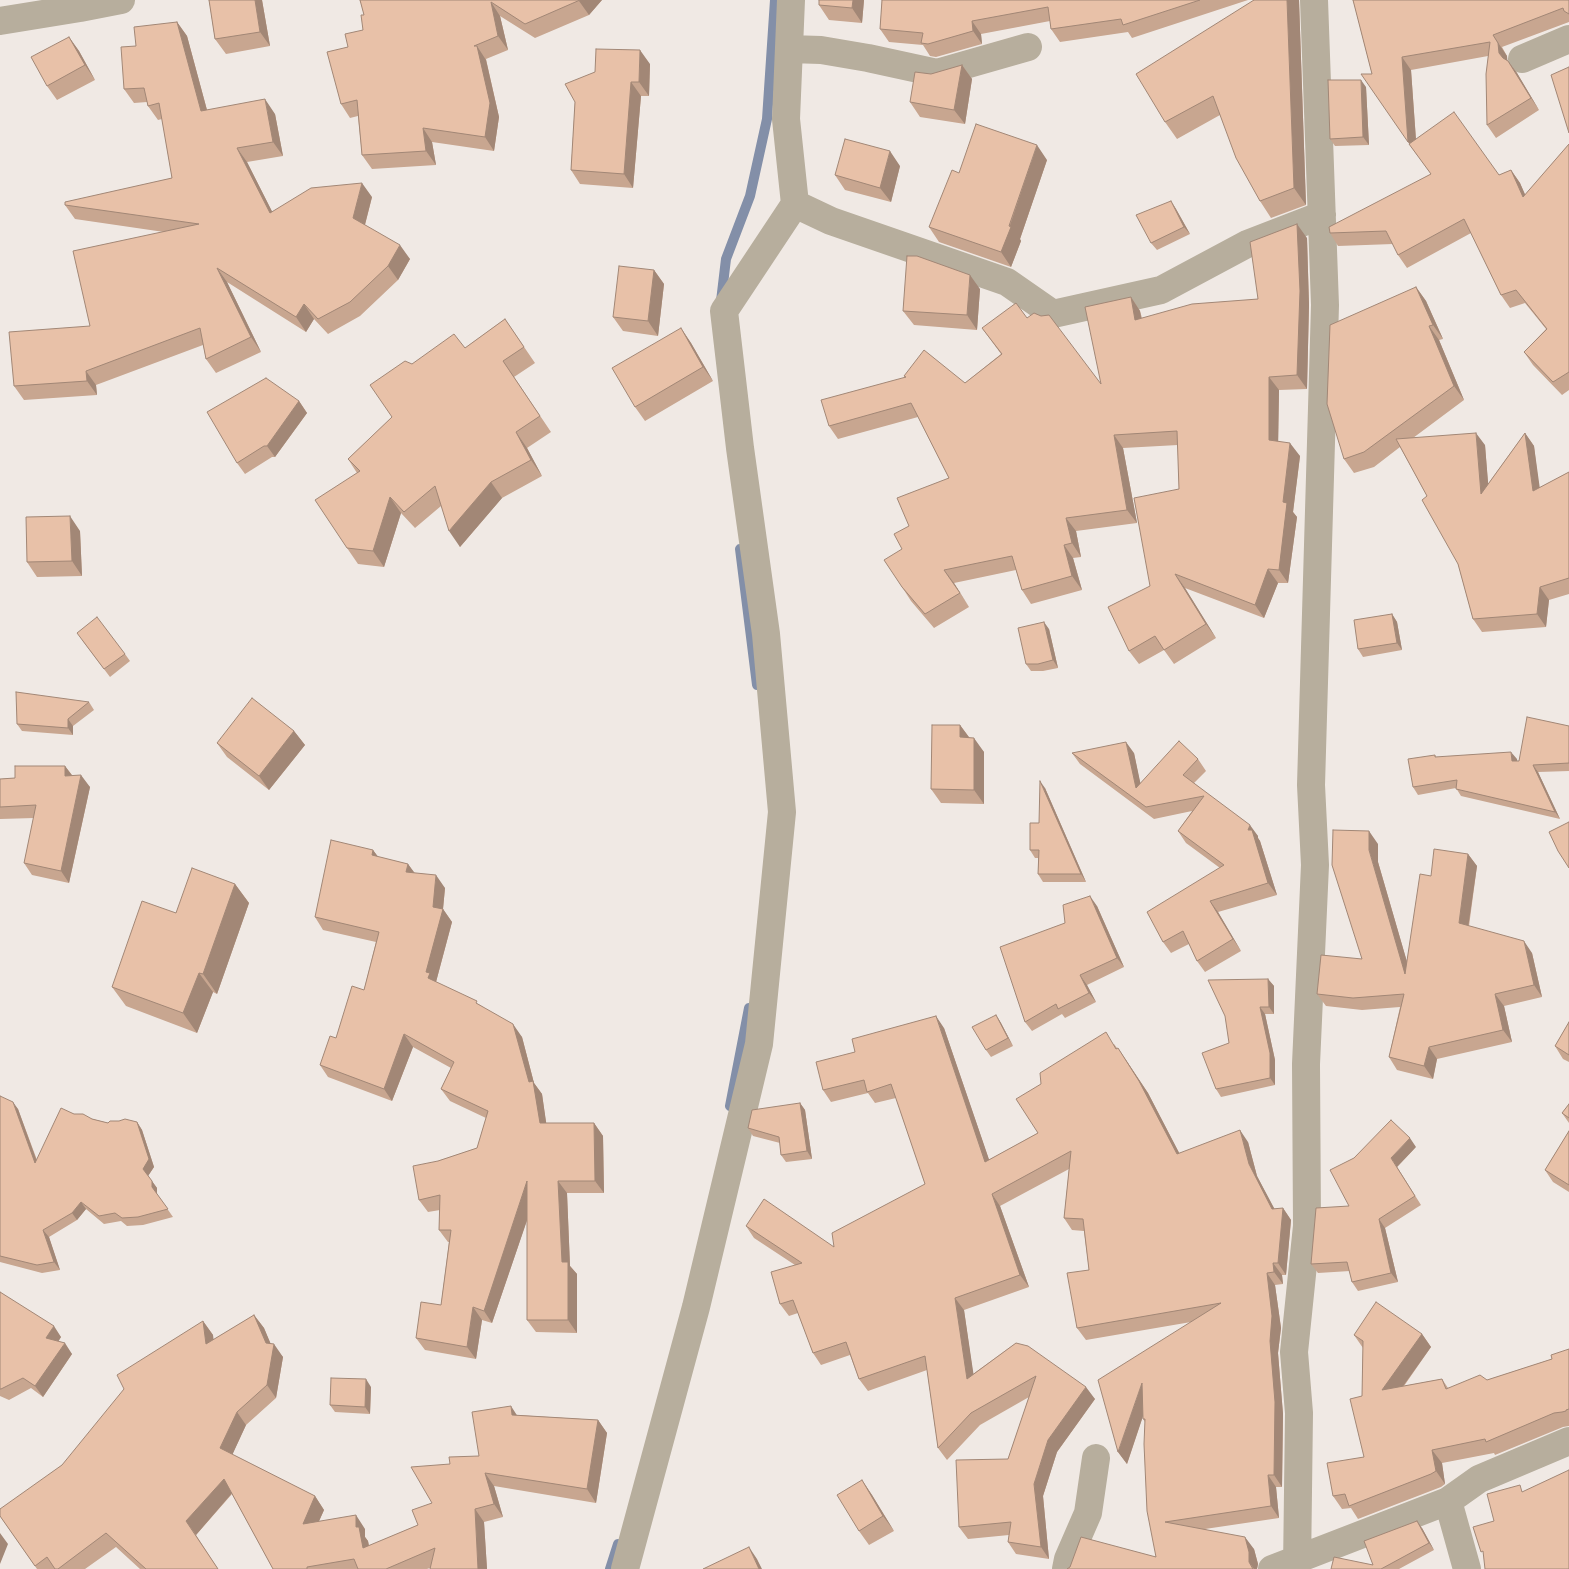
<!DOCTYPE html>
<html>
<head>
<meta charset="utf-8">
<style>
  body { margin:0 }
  canvas { display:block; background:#f0e9e4 }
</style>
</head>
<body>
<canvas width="1569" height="1569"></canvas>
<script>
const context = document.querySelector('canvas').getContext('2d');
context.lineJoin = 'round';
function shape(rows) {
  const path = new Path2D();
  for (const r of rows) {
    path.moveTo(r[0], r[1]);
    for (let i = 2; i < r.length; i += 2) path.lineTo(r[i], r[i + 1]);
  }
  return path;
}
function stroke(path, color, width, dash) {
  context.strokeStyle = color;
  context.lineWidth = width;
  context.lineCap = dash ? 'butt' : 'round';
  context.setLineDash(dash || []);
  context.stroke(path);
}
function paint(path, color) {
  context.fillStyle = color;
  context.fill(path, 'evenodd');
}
stroke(shape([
  [721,301,726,259,750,196,767,119,775,0],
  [740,549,757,685],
  [730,1106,749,1008],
  [610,1569,618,1544]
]), '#838fa8', 10);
stroke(shape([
  [0,21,80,8,121,0],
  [789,49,821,50,868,58,937,73,1028,47],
  [1522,59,1569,39],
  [795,204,831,221,1007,282,1053,314,1161,290,1247,244,1322,215],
  [1448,1501,1467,1569],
  [625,1569,696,1307,759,1044,782,812,766,634,740,448,724,311,795,204,786,119,791,0],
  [1066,1569,1068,1559,1088,1513,1096,1458],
  [1272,1569,1448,1501,1479,1479,1569,1441],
  [1297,1569,1299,1413,1294,1352,1307,1226,1306,1064,1315,865,1311,785,1325,305,1314,0]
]), '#b7ae9d', 28);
paint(shape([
  [209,0,262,0,270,46,226,54,215,39],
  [360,0,602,0,589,15,535,38,500,16,508,50,486,59,499,117,494,151,432,142,436,165,372,169,362,155,358,116,350,118,341,104,348,47,363,30,364,15],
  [864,0,862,23,829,20,819,5],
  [882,0,1248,0,1132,38,1128,32,1060,42,1051,29,1050,21,981,34,982,44,936,57,930,56,923,45,889,42,880,29],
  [1254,0,1299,0,1306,205,1271,218,1260,201,1220,115,1177,139,1165,122],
  [1353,0,1569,0,1569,22,1502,47,1507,56,1507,60,1517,73,1539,110,1496,138,1487,125,1488,56,1411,70,1416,139,1499,175,1511,170,1520,183,1525,195,1569,144,1569,390,1562,395,1533,365,1524,352,1546,329,1525,303,1510,308,1501,295,1471,233,1407,268,1398,255,1393,244,1338,246,1330,233,1431,174,1408,142,1372,74],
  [177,22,187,36,207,110,275,114,283,156,247,162,272,212,372,197,365,225,410,259,398,280,360,316,328,334,314,319,306,332,227,282,261,352,216,373,206,359,203,345,96,385,97,395,24,400,14,386,90,326,164,232,75,219,65,205,172,178,162,119,158,120,148,106,147,102,134,103,124,89,136,46],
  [69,37,79,51,95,80,57,100,47,86],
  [650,64,649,96,641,96,633,188,580,184,571,170,575,102],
  [962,65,972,79,965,124,920,117,910,102,931,74],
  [1366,87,1369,145,1335,146,1330,139],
  [1047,160,1020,239,1021,241,1011,267,939,242,929,227,959,173],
  [900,166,891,202,845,190,835,175],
  [1171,201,1176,209,1190,234,1157,250,1151,243],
  [1307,238,1309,305,1307,389,1279,390,1278,441,1300,456,1293,512,1297,517,1288,583,1278,583,1264,618,1185,588,1216,638,1174,664,1164,650,1139,664,1129,651,1150,586,1179,489,1178,445,1123,448,1137,523,1076,531,1081,557,1073,558,1082,590,1031,604,1022,590,1016,570,954,583,969,607,934,628,911,601,902,587,902,549,909,526,949,478,918,417,838,439,829,426,905,377,904,376,965,383,1001,354,982,328,1027,318,1101,384,1131,297,1140,311,1142,318,1258,299],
  [654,270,664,284,658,336,623,331,613,317],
  [1416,287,1426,301,1443,339,1439,340,1464,400,1413,438,1485,445,1488,484,1525,433,1534,446,1539,488,1569,472,1569,594,1549,600,1546,627,1482,632,1473,619,1458,564,1427,496,1400,447,1374,467,1354,473,1344,459],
  [980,289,977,330,914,325,903,311],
  [505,319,535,363,514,377,551,432,527,448,542,476,502,498,460,547,441,506,415,528,401,513,384,567,358,564,347,548,357,473,348,459,392,417,412,364,465,348],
  [681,328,691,343,713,381,645,421,635,407],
  [299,401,307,413,275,457,272,457,245,474,237,463],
  [80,531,82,576,37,577,27,562],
  [1392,614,1397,622,1402,650,1363,657,1358,649],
  [1049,629,1058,668,1043,671,1031,671,1026,664],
  [82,640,125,654,130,661,110,677],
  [89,702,94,710,73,726,73,735,22,731,17,724],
  [960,725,969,737,984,752,984,804,941,803,931,789],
  [1569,726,1569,771,1538,772,1560,819,1461,796,1456,788,1418,795,1413,787,1435,755,1436,757,1517,759,1517,761,1519,761],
  [294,731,305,745,269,790,227,757,217,743],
  [1072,753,1134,753,1140,783,1198,759,1206,771,1194,783,1258,836,1258,838,1260,841,1277,895,1218,912,1241,951,1205,972,1197,961,1189,944,1171,953,1163,942,1220,868,1186,843,1178,831,1192,811,1154,819,1080,764],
  [65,766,72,775,90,787,69,883,32,875,24,863,34,818,0,819,0,779,15,778],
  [1045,788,1086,882,1043,882,1038,874,1038,858,1035,858,1030,850,1039,823],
  [1378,844,1378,862,1407,962,1431,876,1468,854,1477,866,1469,926,1532,953,1542,997,1504,1006,1512,1042,1437,1059,1433,1079,1397,1070,1389,1057,1400,1007,1362,1010,1326,1006,1317,994,1362,959],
  [373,850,378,857,408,864,414,873,445,888,443,909,452,922,436,982,480,1005,522,1037,534,1083,542,1094,546,1123,594,1123,603,1136,604,1193,567,1193,570,1266,577,1274,577,1333,536,1332,527,1320,527,1220,492,1323,482,1320,476,1359,425,1350,416,1338,441,1305,449,1242,448,1242,439,1230,440,1210,428,1212,419,1200,438,1161,477,1148,486,1118,450,1101,441,1089,451,1068,413,1047,392,1101,328,1077,320,1065,336,1038,364,990,376,942,323,930,315,917],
  [235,884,249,903,217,994,213,992,197,1033,126,1006,112,987],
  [1097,906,1124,967,1087,985,1096,1002,1065,1018,1062,1014,1032,1031,1025,1022,1065,923],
  [1268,979,1274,986,1274,1014,1265,1014,1275,1060,1275,1085,1221,1097,1216,1089,1229,1043],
  [996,1015,1001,1023,1013,1046,991,1057,986,1050],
  [1569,1022,1569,1062,1563,1059,1555,1046],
  [944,1028,989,1160,1038,1133,1114,1044,1126,1060,1148,1093,1179,1153,1248,1142,1257,1176,1274,1209,1283,1208,1291,1220,1286,1275,1282,1275,1283,1284,1275,1285,1281,1328,1278,1353,1283,1414,1282,1487,1276,1487,1279,1518,1205,1529,1254,1549,1258,1564,1257,1569,1067,1569,1156,1557,1145,1422,1143,1419,1143,1416,1127,1464,1118,1452,1191,1322,1086,1340,1077,1328,1089,1270,1084,1231,1072,1230,1064,1218,1069,1169,1000,1206,1029,1287,964,1310,973,1374,1016,1343,1095,1399,1057,1452,1043,1496,1049,1559,1016,1554,1008,1542,1009,1535,968,1539,959,1527,1008,1459,1029,1397,980,1425,947,1460,938,1448,927,1370,868,1391,859,1379,850,1355,821,1365,813,1353,798,1313,789,1316,780,1304,795,1265,754,1238,746,1226,834,1247,925,1184,896,1098,875,1103,868,1093,831,1102,823,1090],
  [0,1096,18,1109,37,1160,74,1114,108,1123,137,1122,142,1130,154,1167,148,1176,157,1188,157,1194,173,1217,143,1225,127,1226,121,1221,104,1224,86,1209,77,1220,49,1237,60,1270,42,1273,0,1262],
  [800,1103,805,1110,812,1159,786,1162,781,1155,780,1143,753,1136,748,1128],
  [1569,1104,1569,1123,1562,1113],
  [1569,1131,1569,1192,1553,1182,1545,1170],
  [1416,1147,1397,1167,1421,1205,1385,1228,1398,1282,1358,1291,1352,1282,1350,1271,1318,1273,1311,1264,1349,1206],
  [0,1292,61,1337,58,1341,72,1354,43,1397,31,1388,9,1400,0,1396],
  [254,1315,264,1328,270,1343,283,1357,276,1398,246,1425,232,1455,315,1496,324,1510,319,1521,365,1529,365,1537,368,1541,369,1546,418,1525,432,1503,450,1464,479,1456,517,1415,598,1420,607,1433,596,1503,494,1486,503,1517,484,1522,487,1569,430,1569,430,1568,427,1569,273,1569,232,1494,196,1535,218,1569,140,1569,116,1547,85,1569,37,1569,0,1516,62,1465,203,1321,213,1335,213,1340],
  [1422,1334,1431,1347,1404,1386,1442,1379,1448,1388,1487,1380,1552,1359,1569,1349,1569,1426,1563,1427,1495,1455,1494,1453,1442,1463,1445,1484,1441,1487,1358,1519,1351,1508,1342,1509,1333,1496,1364,1457,1362,1396,1363,1348,1354,1335],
  [371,1387,370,1414,335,1412,330,1405],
  [862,1480,872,1495,894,1531,869,1545,859,1531],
  [1422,1528,1434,1550,1399,1569,1331,1569,1373,1565]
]), '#c8a690');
paint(shape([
  [255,0,262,0,270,46,260,32],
  [580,0,602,0,589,15,579,1],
  [853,0,864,0,862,23,852,8],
  [1287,0,1299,0,1306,205,1294,188],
  [491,2,500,16,508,50,498,36],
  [972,21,981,34,982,44,973,31],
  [177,22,187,36,211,125,201,111],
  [1493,35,1507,56,1508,66,1499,53],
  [69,37,79,51,95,80,85,65],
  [477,46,486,60,499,117,494,151,485,137],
  [640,50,650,64,649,96,639,82],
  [1402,57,1411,70,1417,155,1408,142],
  [1508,61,1517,73,1539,110,1531,98],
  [962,65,972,79,965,124,954,110],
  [1361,80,1366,87,1369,145,1363,137],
  [631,82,641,96,633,188,624,174],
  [265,99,275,114,283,156,273,142],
  [423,128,432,142,436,165,426,151],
  [1037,145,1047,160,1020,239,1021,241,1011,267,1001,252],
  [237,148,247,162,280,227,270,213],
  [890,151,900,166,891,202,880,188],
  [1511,170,1520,183,1532,210,1523,197],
  [362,183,372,197,363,232,353,218],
  [1171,201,1176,209,1190,234,1184,227],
  [1297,224,1307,238,1309,305,1307,389,1297,375],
  [400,245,410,259,398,280,388,266],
  [217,268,227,282,261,352,251,337],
  [654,270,664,284,658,336,648,321],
  [970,275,980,289,977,330,967,315],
  [1416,287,1426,301,1443,339,1433,325],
  [1131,297,1140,311,1144,334,1135,320],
  [304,304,314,319,306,332,296,317],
  [1429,326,1439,340,1464,400,1454,386],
  [681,328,691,343,713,381,703,367],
  [86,371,96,385,97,395,87,381],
  [1269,377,1279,390,1278,453,1269,440],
  [299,401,307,413,275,457,267,446],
  [516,432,527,448,542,476,531,460],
  [1476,433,1485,445,1490,506,1481,494],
  [1525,433,1534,446,1542,504,1533,491],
  [1114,435,1123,448,1137,523,1127,510],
  [1290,443,1300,456,1293,512,1297,517,1288,583,1279,570,1283,502],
  [491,482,502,498,460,547,449,531],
  [390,497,401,513,384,567,373,551],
  [70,516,80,531,82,576,72,561],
  [1066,518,1076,531,1081,557,1072,543],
  [1064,545,1073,558,1082,590,1072,576],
  [1268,569,1278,583,1264,618,1255,605],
  [944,570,954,583,969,607,960,593],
  [1175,574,1185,588,1216,638,1206,624],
  [1540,587,1549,600,1546,627,1537,614],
  [1392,614,1397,622,1402,650,1397,643],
  [1044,622,1049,629,1058,668,1053,660],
  [68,719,73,726,73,735,68,728],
  [960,725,971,740,960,737],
  [294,731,305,745,269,790,259,776],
  [974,738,984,752,984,804,974,790],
  [1126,742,1134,753,1144,800,1136,788],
  [1511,752,1517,759,1518,768,1512,761],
  [1533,765,1538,772,1560,819,1555,812],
  [65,766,74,778,65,776],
  [81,775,90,787,69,883,61,871],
  [1040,781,1045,788,1086,882,1081,874],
  [1250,825,1258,836,1258,838,1260,841,1277,895,1268,883,1248,830],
  [1369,831,1378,844,1378,862,1414,986,1405,974,1369,850],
  [373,850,382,862,372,855],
  [1468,854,1477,866,1467,935,1459,923],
  [408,864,417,876,406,872],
  [436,875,445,888,443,909,452,922,436,982,438,986,428,978,426,972],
  [235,884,249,903,217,994,203,974],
  [1090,896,1097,906,1124,967,1117,958],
  [1210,901,1218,912,1241,951,1233,939],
  [1524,941,1532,953,1542,997,1534,985],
  [199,973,213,992,197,1033,183,1013],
  [1080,975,1087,985,1096,1002,1089,993],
  [1268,979,1274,986,1274,1014,1269,1007],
  [1495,994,1504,1006,1512,1042,1503,1030],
  [1260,1007,1265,1014,1275,1060,1275,1085,1270,1078],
  [996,1015,1001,1023,1013,1046,1008,1038],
  [936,1016,944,1028,994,1174,985,1162],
  [513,1024,522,1037,534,1083,542,1094,548,1135,540,1123],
  [404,1034,413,1047,392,1101,384,1089],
  [1429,1047,1437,1059,1433,1079,1424,1066],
  [1118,1048,1148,1093,1186,1166,1177,1154],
  [13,1102,18,1109,40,1170,35,1163],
  [800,1103,805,1110,812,1159,807,1151],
  [137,1122,142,1130,154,1167,148,1176,143,1169],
  [594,1123,603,1136,604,1193,595,1181],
  [1240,1130,1248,1142,1257,1176,1281,1221,1272,1209,1249,1164],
  [1410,1138,1416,1147,1397,1167,1421,1205,1391,1158],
  [152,1181,157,1188,157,1195,152,1187],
  [527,1181,536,1194,492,1323,484,1311],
  [558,1181,567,1193,570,1266,577,1274,577,1333,568,1320,562,1262],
  [992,1194,1000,1206,1029,1287,1020,1275],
  [81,1202,86,1209,77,1220,72,1213],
  [1283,1208,1291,1220,1286,1275,1278,1263],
  [1379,1219,1385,1228,1398,1282,1391,1273],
  [43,1230,49,1237,60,1270,54,1262],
  [1273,1263,1282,1275,1283,1284,1274,1272],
  [1267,1273,1275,1285,1281,1328,1278,1353,1283,1414,1282,1487,1274,1475,1270,1341],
  [955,1298,964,1310,976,1391,967,1379],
  [473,1307,482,1320,476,1359,467,1347],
  [254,1315,264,1328,273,1349,274,1344,283,1357,276,1398,267,1385,266,1343],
  [203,1321,213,1335,216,1357,206,1344],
  [54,1326,61,1337,54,1349,46,1338],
  [1422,1334,1431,1347,1391,1403,1382,1390],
  [65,1343,72,1354,43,1397,35,1386],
  [366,1379,371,1387,370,1414,365,1407],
  [1142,1383,1150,1395,1127,1464,1118,1452],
  [1086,1387,1095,1399,1057,1452,1043,1496,1049,1559,1041,1547,1034,1484,1048,1440],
  [511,1406,520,1420,512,1415],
  [237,1412,246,1425,229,1462,220,1448],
  [598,1420,607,1433,596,1503,587,1489],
  [1432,1450,1442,1463,1445,1484,1436,1471],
  [485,1473,494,1486,503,1517,494,1504],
  [1268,1475,1276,1487,1279,1518,1271,1506],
  [224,1479,233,1492,196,1535,186,1521],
  [862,1480,872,1495,894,1531,883,1516],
  [315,1496,324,1510,312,1537,303,1524],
  [475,1509,484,1522,487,1569,478,1569],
  [356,1515,365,1529,365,1537,368,1541,372,1562,363,1548,356,1527],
  [1417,1521,1422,1528,1434,1550,1429,1543],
  [0,1533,8,1544,0,1564],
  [1245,1537,1254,1549,1258,1564,1257,1569,1254,1569,1249,1562],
  [749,1547,757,1559,762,1569,759,1569]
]), '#a28776');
const building = shape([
  [209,0,255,0,260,32,215,39,209,0],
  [360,0,580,0,525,24,491,2,498,36,474,46,477,46,490,103,485,137,423,128,426,151,362,155,357,100,341,104,327,52,348,47,345,34,363,30,361,15,364,15,360,0],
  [819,0,853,0,852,8,819,5,819,0],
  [882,0,1200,0,1123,25,1121,19,1051,29,1048,7,972,21,973,31,928,44,921,43,923,33,880,29,882,0],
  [1254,0,1287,0,1294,188,1260,201,1236,158,1213,96,1165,122,1136,74,1254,0],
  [1353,0,1569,0,1569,14,1564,11,1563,8,1493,35,1498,43,1499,53,1503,58,1508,61,1531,98,1487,125,1486,74,1490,42,1402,57,1408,142,1361,74,1372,74,1353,0],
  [177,22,201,111,265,99,273,142,237,148,270,213,311,188,362,183,353,218,400,245,388,266,350,302,318,319,304,304,296,317,217,268,251,337,206,359,200,328,86,371,87,381,14,386,9,332,90,326,73,251,199,224,65,205,65,202,172,178,159,103,148,106,144,88,124,89,121,47,136,46,134,27,177,22],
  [69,37,85,65,47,86,31,57,69,37],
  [596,49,640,50,639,82,631,82,624,174,571,170,575,102,565,84,595,72,596,49],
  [962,65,954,110,910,102,915,72,931,74,962,65],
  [1569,67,1569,133,1551,75,1569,67],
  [1328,80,1361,80,1363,137,1330,139,1328,80],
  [1454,112,1499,175,1511,170,1523,197,1569,144,1569,372,1553,382,1524,352,1547,329,1516,290,1501,295,1464,219,1398,255,1386,231,1330,233,1329,227,1431,174,1409,144,1454,112],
  [976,124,1037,145,1009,226,1011,227,1001,252,929,227,952,170,959,173,976,124],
  [845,139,890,151,880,188,835,175,845,139],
  [1171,201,1184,227,1151,243,1136,215,1171,201],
  [1297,224,1300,291,1297,375,1269,377,1269,440,1290,443,1283,502,1287,503,1279,570,1268,569,1255,605,1175,574,1206,624,1164,650,1155,636,1129,651,1108,607,1150,586,1134,498,1179,489,1177,431,1114,435,1127,510,1066,518,1072,543,1064,545,1072,576,1022,590,1012,556,944,570,960,593,925,614,902,587,884,560,902,549,894,534,909,526,897,498,949,478,911,403,829,426,821,400,906,377,904,376,924,350,965,383,1002,354,982,328,1016,303,1027,318,1034,313,1041,316,1049,315,1101,384,1085,307,1131,297,1135,320,1192,304,1258,299,1250,242,1297,224],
  [907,256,917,256,970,275,967,315,903,311,907,256],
  [619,266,654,270,648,321,613,317,619,266],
  [1416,287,1433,325,1429,326,1454,386,1364,452,1344,459,1327,404,1330,325,1416,287],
  [505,319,524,347,503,361,540,416,516,432,531,460,491,482,449,531,435,486,404,512,390,497,373,551,347,548,315,500,360,471,348,459,392,417,370,385,405,361,412,364,454,334,465,348,505,319],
  [681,328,703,367,635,407,612,368,681,328],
  [266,378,299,401,267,446,264,446,237,463,207,412,266,378],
  [1476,433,1481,494,1525,433,1533,491,1569,472,1569,578,1540,587,1537,614,1473,619,1458,564,1422,500,1427,496,1396,439,1476,433],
  [70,516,72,561,27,562,26,517,70,516],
  [1392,614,1397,643,1358,649,1354,620,1392,614],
  [97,617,125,654,104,669,77,633,97,617],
  [1044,622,1053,660,1038,664,1026,664,1018,628,1044,622],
  [16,692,89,702,68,719,68,728,17,724,16,692],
  [252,698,294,731,259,776,217,743,252,698],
  [1527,717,1569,726,1569,763,1533,765,1555,812,1456,789,1457,780,1413,787,1408,759,1435,755,1435,757,1511,752,1512,761,1519,761,1527,717],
  [932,725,960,725,960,737,974,738,974,790,931,789,932,725],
  [1179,741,1198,759,1183,775,1250,825,1248,830,1252,830,1268,883,1210,901,1233,939,1197,961,1183,931,1163,942,1147,912,1224,865,1178,831,1204,796,1146,807,1072,753,1126,742,1136,788,1179,741],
  [15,766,65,766,65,776,81,775,61,871,24,863,36,805,0,807,0,779,15,778,15,766],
  [1040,781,1081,874,1038,874,1039,850,1030,850,1030,823,1039,823,1040,781],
  [1569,822,1569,868,1558,851,1549,832,1569,822],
  [1333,830,1369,831,1369,850,1405,974,1420,874,1431,876,1434,849,1468,854,1459,923,1524,941,1534,985,1495,994,1503,1030,1429,1047,1424,1066,1389,1057,1404,994,1353,998,1317,994,1321,955,1362,959,1332,865,1333,830],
  [331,840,373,850,372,855,408,864,406,872,436,875,433,907,443,909,426,972,430,973,428,978,477,1001,476,1003,513,1024,529,1082,533,1081,540,1123,594,1123,595,1181,558,1181,562,1262,568,1262,568,1320,527,1320,527,1181,484,1311,473,1307,467,1347,416,1338,421,1302,441,1305,451,1230,439,1230,440,1195,419,1200,413,1166,438,1161,477,1148,488,1111,441,1089,454,1062,404,1034,384,1089,320,1065,330,1036,336,1038,352,986,364,990,379,932,315,917,331,840],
  [192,868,235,884,203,974,199,973,183,1013,112,987,142,901,176,913,192,868],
  [1090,896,1117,958,1080,975,1089,993,1058,1009,1056,1004,1025,1022,1000,947,1065,923,1063,905,1090,896],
  [1268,979,1269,1007,1260,1007,1270,1053,1270,1078,1216,1089,1202,1053,1229,1043,1225,1016,1208,980,1268,979],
  [996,1015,1008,1038,986,1050,972,1027,996,1015],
  [936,1016,985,1162,1038,1133,1016,1099,1041,1084,1040,1073,1106,1032,1116,1049,1118,1048,1139,1081,1177,1154,1240,1130,1249,1164,1272,1209,1283,1208,1278,1263,1273,1263,1274,1272,1267,1273,1272,1316,1270,1341,1275,1402,1274,1475,1268,1475,1271,1506,1165,1522,1245,1537,1249,1552,1249,1562,1253,1569,1067,1569,1070,1567,1081,1537,1156,1557,1147,1511,1144,1444,1145,1419,1143,1419,1142,1383,1118,1452,1098,1380,1221,1303,1077,1328,1067,1273,1089,1270,1083,1219,1064,1218,1071,1151,992,1194,1020,1275,955,1298,967,1379,1016,1343,1028,1346,1086,1387,1048,1440,1034,1484,1041,1547,1008,1542,1011,1522,959,1527,956,1460,1008,1459,1036,1376,971,1413,938,1448,925,1356,859,1379,846,1342,813,1353,793,1300,780,1304,771,1272,802,1263,746,1226,764,1199,834,1247,832,1233,925,1184,891,1084,867,1092,864,1080,823,1090,816,1062,855,1052,852,1039,936,1016],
  [1569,1022,1569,1055,1555,1046,1569,1022],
  [0,1096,13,1102,35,1163,61,1108,74,1114,83,1114,92,1119,108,1123,110,1121,119,1121,125,1119,137,1122,149,1159,143,1169,152,1181,152,1187,168,1209,138,1217,122,1218,115,1213,99,1216,81,1202,72,1213,43,1230,54,1262,37,1265,0,1256,0,1096],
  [800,1103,807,1151,781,1155,779,1137,748,1128,752,1110,800,1103],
  [1569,1104,1569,1118,1562,1113,1569,1104],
  [1391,1120,1410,1138,1391,1158,1415,1196,1379,1219,1391,1273,1352,1282,1347,1262,1311,1264,1316,1208,1349,1206,1330,1170,1354,1158,1391,1120],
  [1569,1131,1569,1185,1545,1170,1569,1131],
  [0,1292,54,1326,46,1338,65,1343,35,1386,23,1378,1,1389,0,1389,0,1292],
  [1376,1302,1422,1334,1382,1390,1442,1379,1446,1389,1480,1375,1487,1380,1552,1359,1551,1355,1569,1349,1569,1409,1566,1410,1566,1411,1562,1412,1554,1413,1486,1442,1485,1439,1432,1450,1436,1471,1431,1474,1349,1506,1345,1494,1333,1496,1327,1463,1364,1457,1350,1399,1362,1396,1363,1341,1354,1335,1376,1302],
  [254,1315,266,1343,274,1344,267,1385,237,1412,220,1448,315,1496,303,1524,356,1515,356,1527,359,1527,363,1548,418,1525,412,1510,432,1503,411,1467,450,1464,449,1457,479,1456,472,1412,511,1406,512,1415,598,1420,587,1489,485,1473,494,1504,475,1509,478,1569,430,1569,435,1548,386,1569,358,1569,354,1559,307,1567,307,1569,273,1569,224,1479,186,1521,218,1569,146,1569,106,1533,58,1569,55,1569,47,1557,35,1566,0,1516,0,1509,62,1465,124,1389,117,1375,203,1321,206,1344,254,1315],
  [331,1378,366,1379,365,1407,330,1405,331,1378],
  [1569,1470,1569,1569,1485,1569,1483,1551,1481,1552,1473,1527,1494,1521,1487,1494,1520,1485,1522,1492,1569,1470],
  [862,1480,883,1516,859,1531,837,1495,862,1480],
  [1417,1521,1429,1543,1381,1569,1331,1569,1334,1557,1373,1565,1364,1541,1417,1521],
  [749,1547,759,1569,703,1569,749,1547]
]);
paint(building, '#e8c1a8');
stroke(building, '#a28776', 1);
</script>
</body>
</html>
